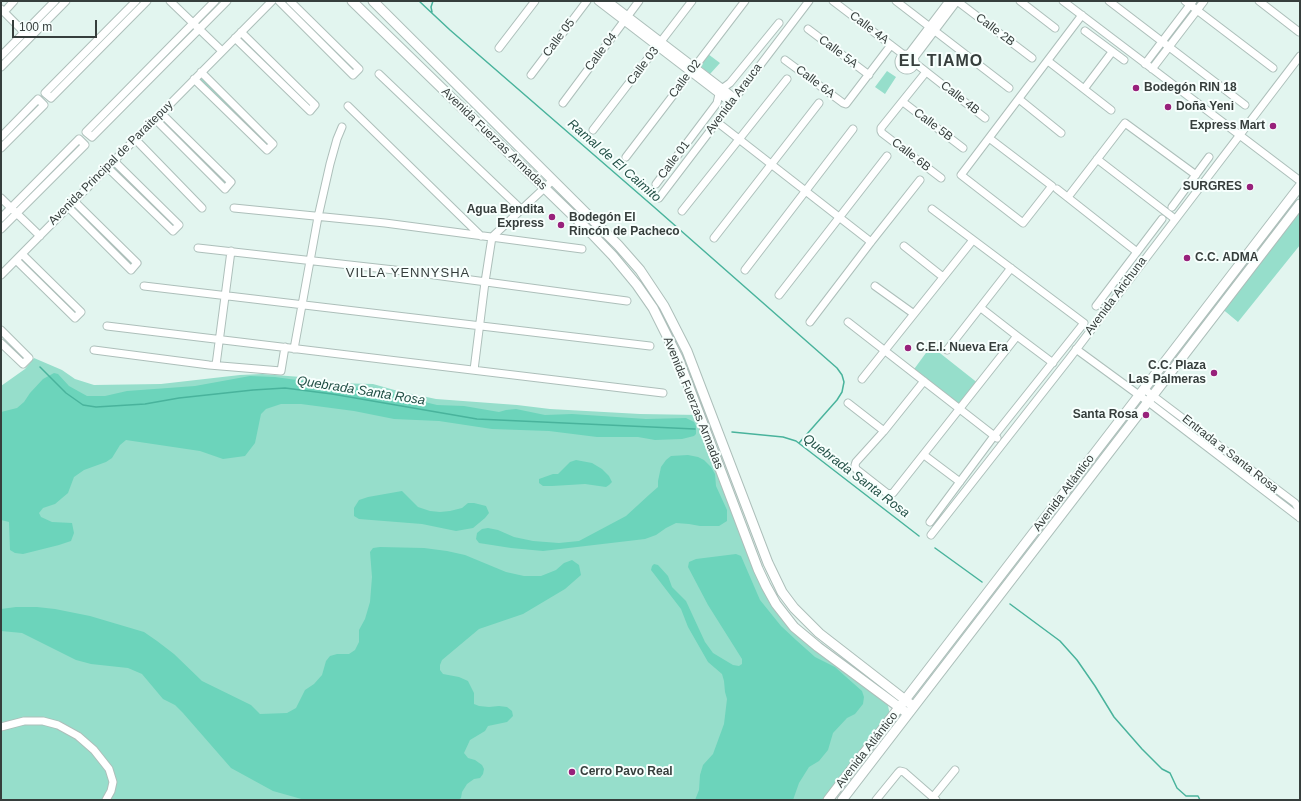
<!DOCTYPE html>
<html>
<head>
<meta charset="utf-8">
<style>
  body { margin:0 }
  #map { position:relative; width:1301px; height:801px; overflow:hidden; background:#e2f5ef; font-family:Arial,sans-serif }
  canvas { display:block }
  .frame { position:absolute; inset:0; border:2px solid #363e3c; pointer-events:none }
  .scale { position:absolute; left:12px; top:20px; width:85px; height:18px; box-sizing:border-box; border:2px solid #363e3c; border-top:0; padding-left:5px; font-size:12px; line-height:14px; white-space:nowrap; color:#363e3c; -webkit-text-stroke:3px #f7fffd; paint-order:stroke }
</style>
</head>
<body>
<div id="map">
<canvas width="1301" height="801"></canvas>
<div class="frame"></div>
<div class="scale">100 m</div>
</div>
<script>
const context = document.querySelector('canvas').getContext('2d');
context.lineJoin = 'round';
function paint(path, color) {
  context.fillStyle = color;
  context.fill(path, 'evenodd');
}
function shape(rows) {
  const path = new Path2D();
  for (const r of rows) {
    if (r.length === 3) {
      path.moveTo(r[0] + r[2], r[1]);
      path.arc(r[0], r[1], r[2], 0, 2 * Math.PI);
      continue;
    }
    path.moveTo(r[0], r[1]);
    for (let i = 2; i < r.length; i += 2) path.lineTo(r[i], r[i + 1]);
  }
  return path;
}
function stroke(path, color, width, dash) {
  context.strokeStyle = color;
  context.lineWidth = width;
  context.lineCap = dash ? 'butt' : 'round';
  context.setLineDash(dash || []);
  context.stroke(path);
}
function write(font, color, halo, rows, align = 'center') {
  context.font = font + ' Arial,sans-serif';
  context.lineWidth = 4;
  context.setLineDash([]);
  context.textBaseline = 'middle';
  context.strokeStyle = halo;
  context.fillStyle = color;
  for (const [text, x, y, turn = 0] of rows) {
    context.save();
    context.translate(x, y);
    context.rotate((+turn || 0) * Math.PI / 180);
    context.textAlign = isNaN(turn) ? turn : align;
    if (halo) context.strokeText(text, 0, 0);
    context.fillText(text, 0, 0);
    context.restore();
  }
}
paint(shape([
  [708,54,720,63,710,74,699,65],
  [887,71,896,77,885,94,875,87],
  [201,72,273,144,267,150,194,79],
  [161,113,231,182,225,189,155,119],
  [114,161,179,225,173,231,107,167],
  [74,201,137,263,131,270,68,207],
  [1300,204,1300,245,1238,322,1220,307],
  [22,254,81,312,75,318,16,260],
  [931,346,979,384,959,409,912,372],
  [34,358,62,370,75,379,94,385,161,384,240,375,262,374,301,377,332,383,373,384,398,391,436,399,517,405,550,409,640,414,699,415,741,525,782,613,887,701,890,715,828,800,1,800,1,386,25,369]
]), '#96decb');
paint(shape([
  [54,373,58,374,69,386,87,396,105,396,127,391,195,386,250,376,275,377,304,381,327,387,354,387,382,390,396,395,437,405,464,406,499,412,506,410,516,409,545,415,572,414,646,419,686,418,694,422,696,426,696,434,694,436,682,439,655,440,638,437,597,437,549,431,492,429,439,421,394,419,354,411,301,404,281,404,266,409,261,414,255,443,245,456,223,459,200,451,126,440,120,445,112,458,106,462,84,470,74,477,68,493,55,504,43,508,39,513,41,517,52,522,72,523,74,533,71,541,59,545,23,554,15,553,10,550,9,522,1,520,1,412,17,408,24,402,30,393,43,379],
  [688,455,698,457,704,460,711,467,715,474,716,486,727,510,727,521,719,526,700,526,689,524,676,523,666,528,656,535,645,539,543,551,511,548,479,543,476,539,477,533,482,529,488,528,498,530,514,537,533,541,559,543,579,541,626,516,650,494,658,487,658,481,661,467,666,460,671,456],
  [576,460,592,463,602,469,609,476,612,482,609,485,606,487,585,484,552,486,543,486,539,483,539,479,553,474,558,474,570,462],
  [402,491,418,507,430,511,440,512,450,511,462,508,468,503,474,503,486,506,489,513,485,518,473,528,456,531,422,524,359,519,354,516,354,508,359,500,368,497],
  [380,547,424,548,447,551,465,555,506,572,524,576,541,576,556,570,564,563,572,560,579,565,581,575,565,589,523,614,479,629,442,660,440,665,440,670,443,674,459,677,468,681,474,693,474,704,479,706,489,707,499,706,507,707,512,711,513,716,507,722,488,726,485,731,470,740,464,753,468,758,475,760,482,765,484,769,483,774,480,778,474,779,467,784,462,792,461,798,458,800,305,800,273,791,231,768,183,713,175,705,163,699,142,674,128,668,91,664,76,660,22,633,1,631,1,609,16,607,37,607,55,609,90,616,144,632,157,641,174,654,202,681,251,705,260,714,287,713,296,708,305,690,314,684,322,675,326,661,330,656,337,654,349,654,355,650,359,642,359,630,365,619,370,602,372,577,370,552,373,548],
  [736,554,741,556,760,600,781,626,796,640,815,657,835,667,845,676,862,691,864,697,863,704,855,714,847,718,833,733,828,750,819,761,809,767,799,783,793,800,695,800,699,790,700,775,703,765,713,754,724,724,727,699,725,692,724,681,722,674,708,662,688,627,681,609,651,570,652,566,654,564,658,565,668,576,672,587,686,601,705,642,713,653,733,665,739,666,742,664,742,659,708,605,688,567,689,562,696,559]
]), '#6cd4bb');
stroke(shape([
  [419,1,450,30,654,207,837,368,842,375,844,382,842,392,837,400,799,443],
  [432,12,431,7,433,1],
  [40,367,66,393,83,405,96,407,145,404,179,398,253,390,285,388,332,394,477,419,695,429],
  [732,432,783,437,796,441,919,536],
  [935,548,982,582],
  [1010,604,1060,641,1077,660,1095,686,1114,717,1142,749,1162,769,1170,773,1177,788,1186,796,1198,796,1200,800]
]), '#49b39c', 1.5);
const street = shape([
  [136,1,45,93,51,98,147,1],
  [170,1,222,51],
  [215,1,86,132,92,137,227,1],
  [279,1,353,75,359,69,290,1],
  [598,1,731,103],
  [608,1,735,98],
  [833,1,904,55],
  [896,1,1009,88],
  [957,1,1032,58],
  [1020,1,1055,28],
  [1063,1,1300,181],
  [1109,1,1245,105],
  [1185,1,1273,68],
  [1259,1,1299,32],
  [1,9,27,35],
  [4,12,14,1],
  [808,29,869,75],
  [1085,31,1124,60],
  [235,38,310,111,315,105,241,32],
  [499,48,535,1],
  [907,62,8],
  [908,55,949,1],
  [1,56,55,1],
  [914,58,957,1],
  [785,60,843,103,846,104,891,45],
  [1048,61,1111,110],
  [915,63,985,118],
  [1145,64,1193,1],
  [1,67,66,1],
  [1152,69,1204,1],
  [926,72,881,128,881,131,882,133,941,178],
  [379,74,522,210],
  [531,75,587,1],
  [194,79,267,150,273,144,201,72],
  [1084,89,1112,52],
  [1019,99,1061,133],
  [903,102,963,148],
  [563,103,639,1],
  [348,106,481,236],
  [155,119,225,189,231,182,161,113],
  [717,122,871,242],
  [593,130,692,1],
  [1,137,38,99,44,105,1,148],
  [989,138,1052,186,1023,223,961,175,1082,15],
  [135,139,202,208],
  [626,157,745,1],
  [1097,159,1175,219],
  [107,167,173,231,179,225,114,161],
  [656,184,717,103,719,94,723,88,730,83,779,23],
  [1057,189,1137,252],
  [1068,197,1125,123,1196,175],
  [1,198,40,236],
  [659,198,809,1],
  [68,207,131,270,137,263,74,201],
  [1172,207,1209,157],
  [234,208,385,223,582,249],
  [682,211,787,79],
  [1,218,79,139,85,145,1,229],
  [714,238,819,103],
  [904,246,943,277],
  [198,248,412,272,627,301],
  [16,260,75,318,81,312,22,254],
  [745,270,853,129],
  [1,275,272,1],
  [144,286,650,346],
  [875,286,914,314],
  [779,295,887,156],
  [1096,306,1162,219],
  [981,308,1017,336,1053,363],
  [810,322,871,242,920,180],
  [848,322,997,438],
  [107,326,663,393],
  [1,330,29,358,23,364,1,343],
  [294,349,318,217,330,164,337,139,342,127],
  [1076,349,1147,401,1300,518],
  [94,350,209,365,281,371,285,347],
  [947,350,1011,268],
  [216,365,231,251],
  [474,370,485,282,492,237,553,180],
  [862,379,973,240],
  [924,381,884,431,856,462,855,465,856,469,888,494,893,493,1017,336],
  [1144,389,1295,503,1298,508,1300,518],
  [848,403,884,431],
  [924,455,960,482],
  [930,522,994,436,1084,323,932,209],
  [931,535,1069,359,1300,56],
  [1,727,24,721,43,721,58,725,78,736,94,750,109,769,113,782,111,791,106,800],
  [933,797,955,770],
  [876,800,898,773,900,771,904,772,936,800]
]);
const secondary = shape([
  [352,1,592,234,613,256,637,285,653,308,678,358,758,569,766,586,776,604,794,627,818,647,907,713],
  [373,1,618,245,640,270,664,306,687,351,768,563,782,592,794,608,819,633,913,706],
  [828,800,1300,186],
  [842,800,1300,204]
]);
stroke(street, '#adbfba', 9);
stroke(secondary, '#adbfba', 11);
stroke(street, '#fff', 7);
stroke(secondary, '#fff', 9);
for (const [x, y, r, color] of [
  [1136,88,4,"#98217b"],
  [1168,107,4,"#98217b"],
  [1273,126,4,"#98217b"],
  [1250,187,4,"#98217b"],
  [552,217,4,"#98217b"],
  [561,225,4,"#98217b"],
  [1187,258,4,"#98217b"],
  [908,348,4,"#98217b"],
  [1214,373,4,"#98217b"],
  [1146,415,4,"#98217b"],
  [572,772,4,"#98217b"]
]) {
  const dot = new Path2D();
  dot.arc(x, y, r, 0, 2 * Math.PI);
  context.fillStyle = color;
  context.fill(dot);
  stroke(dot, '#f7fffd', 1.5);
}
write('12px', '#363e3c', '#f7fffd', [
  ["Calle 4A",869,28,37],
  ["Calle 2B",995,30,37],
  ["Calle 05",559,38,-53],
  ["Calle 04",601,52,-53],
  ["Calle 5A",838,52,37],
  ["Calle 03",643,66,-53],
  ["Calle 02",685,79,-53],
  ["Calle 6A",815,82,37],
  ["Calle 4B",960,98,38],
  ["Avenida Arauca",734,99,-53],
  ["Calle 5B",933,125,37],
  ["Avenida Fuerzas Armadas",494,139,44],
  ["Calle 6B",911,155,38],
  ["Calle 01",674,160,-53],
  ["Avenida Principal de Paraitepuy",111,163,-45],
  ["Avenida Arichuna",1116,296,-53],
  ["Avenida Fuerzas Armadas",693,403,68],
  ["Entrada a Santa Rosa",1230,454,38],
  ["Avenida Atlántico",1064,493,-53],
  ["Avenida Atlántico",867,750,-52]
]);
write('bold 12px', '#363e3c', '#f7fffd', [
  ["Bodegón RIN 18",1144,88],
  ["Doña Yeni",1176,107],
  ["Express Mart",1265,126,"right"],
  ["SURGRES",1242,187,"right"],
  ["Agua Bendita",544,210,"right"],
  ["Express",544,224,"right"],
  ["Bodegón El",569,218],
  ["Rincón de Pacheco",569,232],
  ["C.C. ADMA",1195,258],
  ["C.E.I. Nueva Era",916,348],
  ["C.C. Plaza",1206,366,"right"],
  ["Las Palmeras",1206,380,"right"],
  ["Santa Rosa",1138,415,"right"],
  ["Cerro Pavo Real",580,772]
], 'left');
write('italic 13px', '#225046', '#f7fffd', [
  ["Ramal de El Caimito",614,161,41],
  ["Quebrada Santa Rosa",361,391,9],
  ["Quebrada Santa Rosa",856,476,37]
]);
context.letterSpacing = '1px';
write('13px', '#363e3c', '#f7fffd', [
  ["VILLA YENNYSHA",408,273]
]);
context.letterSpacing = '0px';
context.letterSpacing = '1px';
write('bold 16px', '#363e3c', '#f7fffd', [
  ["EL TIAMO",941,62]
]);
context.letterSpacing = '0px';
</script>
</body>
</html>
